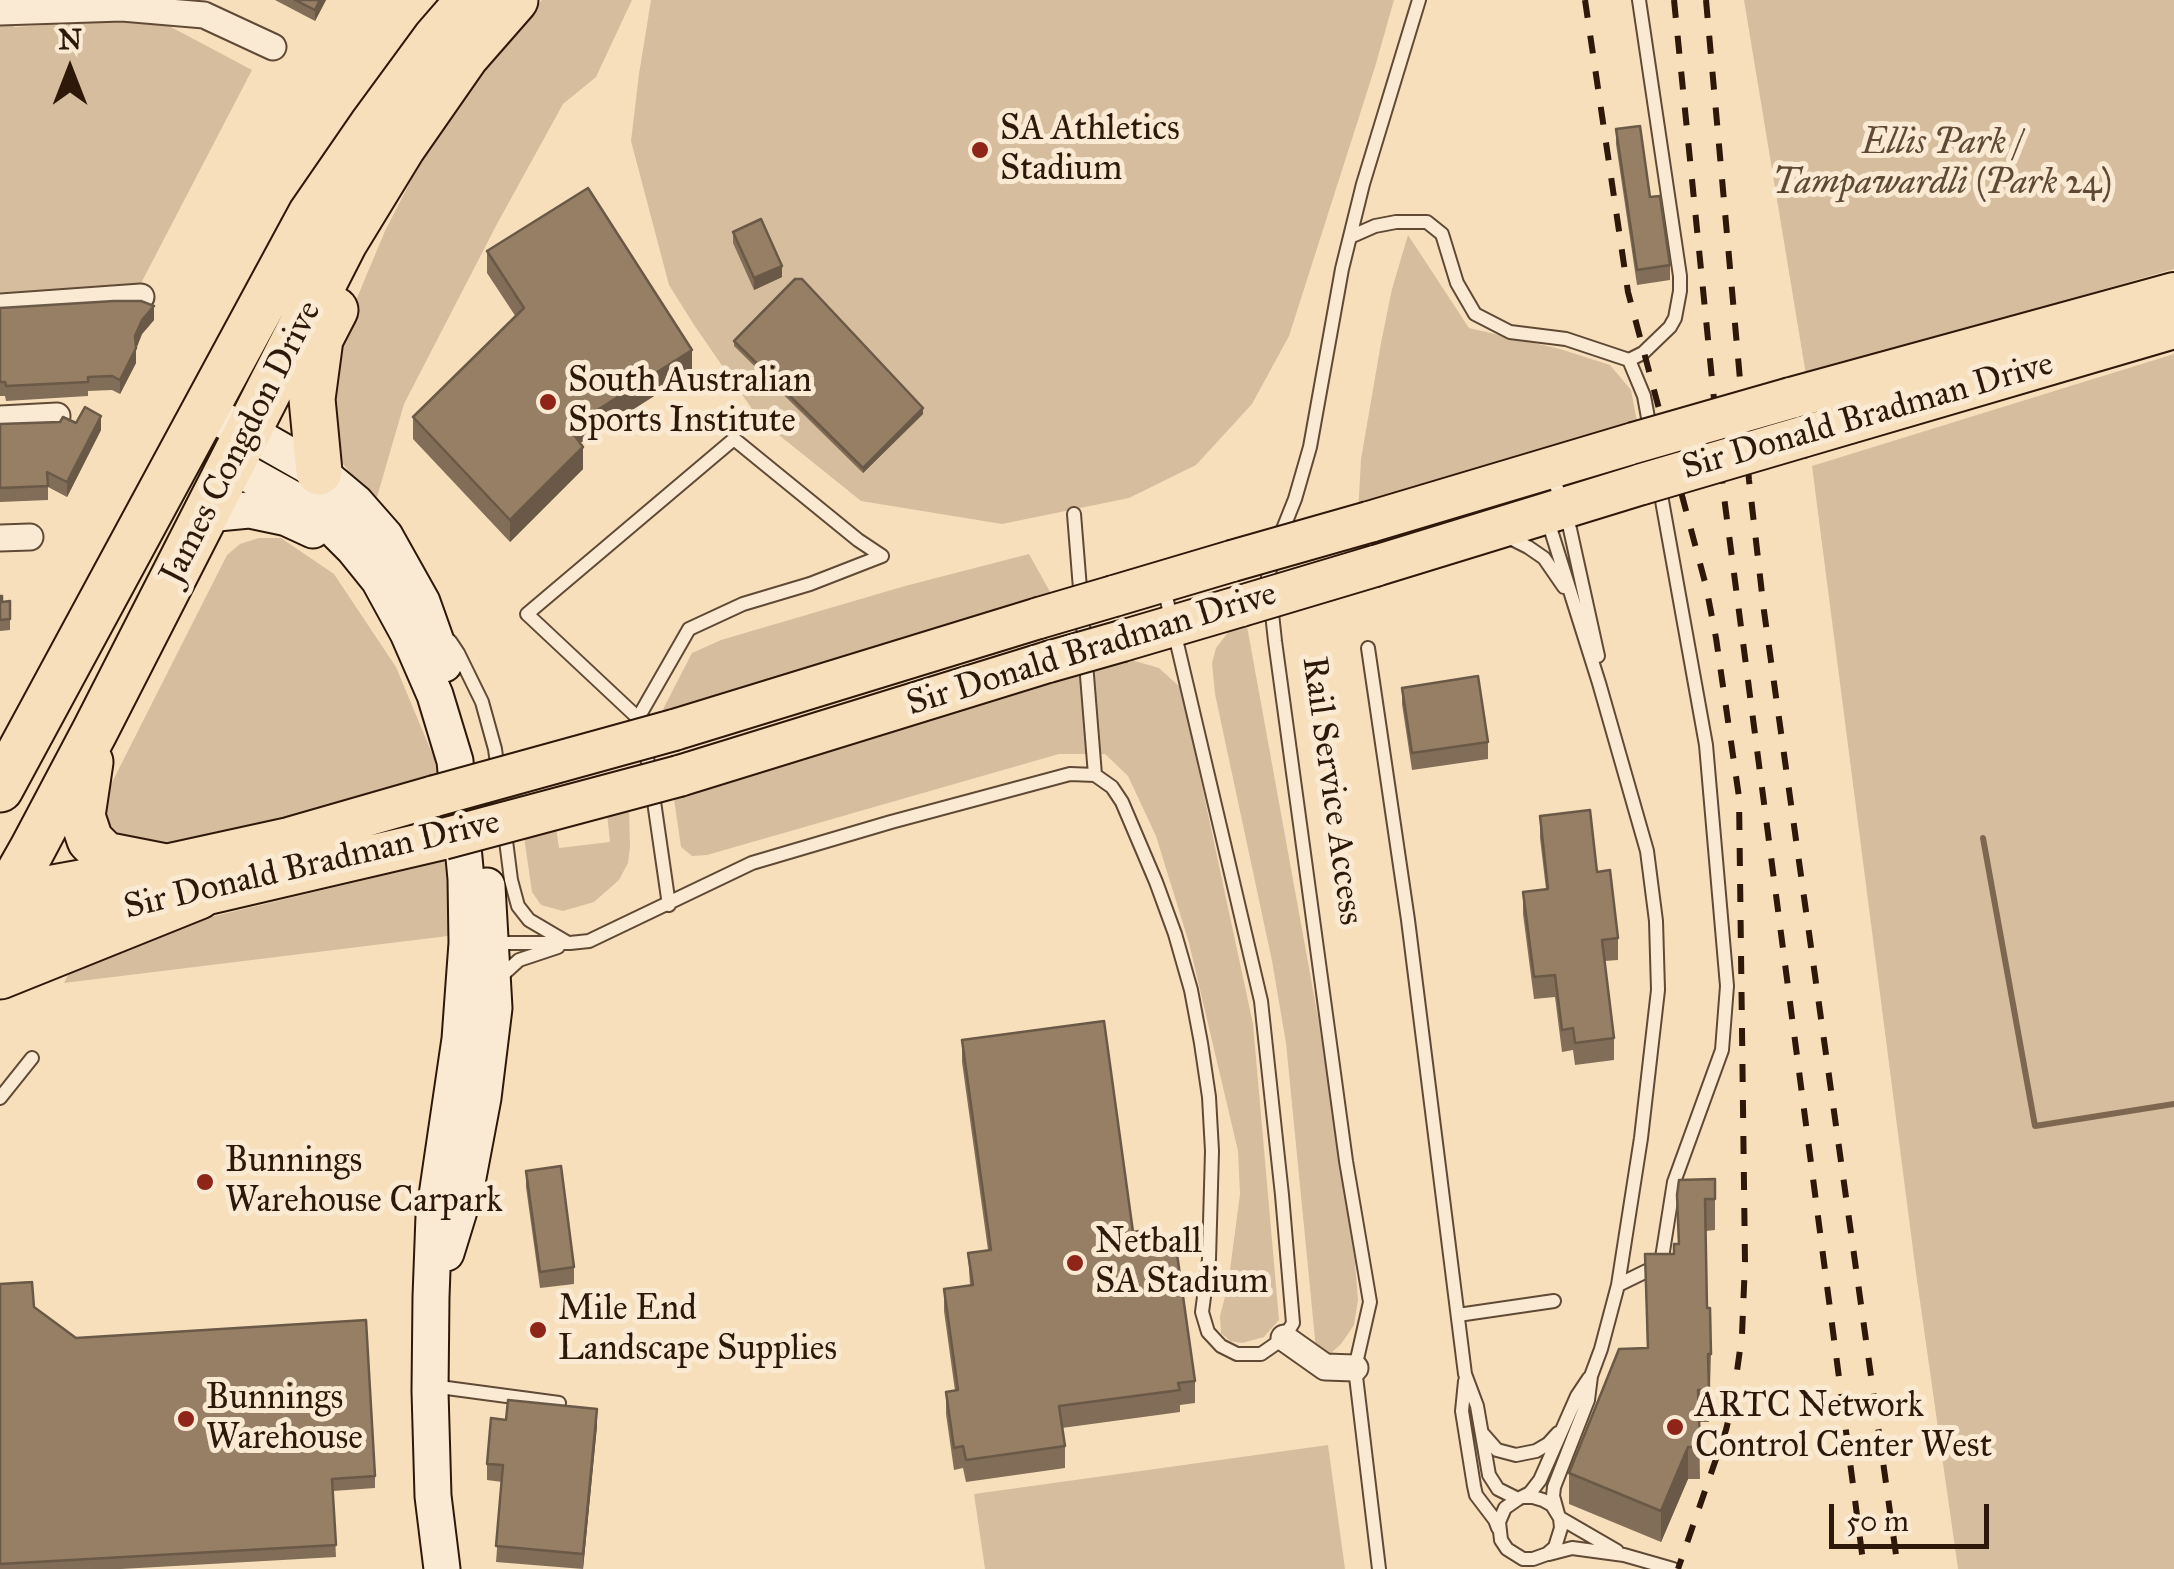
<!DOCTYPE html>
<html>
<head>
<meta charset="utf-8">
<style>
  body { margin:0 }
  #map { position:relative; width:2174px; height:1569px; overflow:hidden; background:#f8dfbc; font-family:"IM FELL Great Primer",serif }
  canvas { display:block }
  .north { position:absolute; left:20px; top:20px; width:100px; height:100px; -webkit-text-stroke:8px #faead3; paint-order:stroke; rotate:0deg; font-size:28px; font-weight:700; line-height:40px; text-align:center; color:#2e1809 }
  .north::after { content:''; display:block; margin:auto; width:35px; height:45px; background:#2e1809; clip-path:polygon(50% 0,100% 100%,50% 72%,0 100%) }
  .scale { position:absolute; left:1829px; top:1504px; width:160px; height:45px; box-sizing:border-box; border:5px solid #2e1809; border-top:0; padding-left:12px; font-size:30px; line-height:35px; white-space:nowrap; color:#2e1809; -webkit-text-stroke:8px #faead3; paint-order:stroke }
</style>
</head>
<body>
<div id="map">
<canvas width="2174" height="1569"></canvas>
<div class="north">N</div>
<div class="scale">50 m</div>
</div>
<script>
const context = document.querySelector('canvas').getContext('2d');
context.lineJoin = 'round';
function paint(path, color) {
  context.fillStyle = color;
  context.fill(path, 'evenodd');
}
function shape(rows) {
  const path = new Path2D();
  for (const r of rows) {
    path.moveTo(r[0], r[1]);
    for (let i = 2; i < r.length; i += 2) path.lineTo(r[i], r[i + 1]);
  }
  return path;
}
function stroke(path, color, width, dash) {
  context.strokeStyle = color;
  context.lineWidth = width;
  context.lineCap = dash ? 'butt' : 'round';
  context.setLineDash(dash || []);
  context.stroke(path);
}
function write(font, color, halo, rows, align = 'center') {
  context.font = font + ' "IM FELL Great Primer",serif';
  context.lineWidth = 10;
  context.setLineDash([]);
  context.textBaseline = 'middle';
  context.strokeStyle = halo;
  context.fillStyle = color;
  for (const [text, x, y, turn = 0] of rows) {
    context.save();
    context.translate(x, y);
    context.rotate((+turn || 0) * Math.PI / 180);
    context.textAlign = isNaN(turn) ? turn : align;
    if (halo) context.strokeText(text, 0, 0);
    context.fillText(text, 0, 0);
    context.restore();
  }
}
paint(shape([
  [542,0,632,0,596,77,563,104,497,224,404,404,377,497,351,474,333,451,336,348,385,231,445,114],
  [651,0,1394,0,1375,67,1289,336,1252,404,1196,465,1129,498,1002,524,861,501,759,419,694,325,669,285,631,141,639,74],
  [1744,0,2174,0,2174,269,1806,375],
  [154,18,252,70,138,289,0,298,0,23,13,23,14,27],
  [1408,235,1469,328,1560,349,1610,365,1631,390,1639,432,1358,514,1361,459,1381,343,1392,289],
  [2174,354,2174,1569,1958,1569,1916,1273,1812,466],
  [259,538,281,538,334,574,396,667,434,758,439,784,162,857,119,847,97,812,227,555,240,544],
  [1029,554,1054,599,657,721,692,653,721,640,905,586],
  [1247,626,1319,1023,1355,1263,1358,1300,1354,1325,1341,1344,1329,1355,1316,1349,1286,1043,1272,961,1215,694,1212,663,1216,648,1229,631],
  [1128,659,1159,668,1181,688,1253,1024,1279,1320,1264,1337,1242,1343,1230,1341,1221,1333,1220,1316,1228,1285,1240,1194,1238,1151,1189,943,1156,836,1128,776,1105,754,1059,754,707,855,692,856,681,847,673,792],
  [629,806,630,847,628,863,619,880,594,902,563,911,541,905,532,892,524,837,556,827,559,848,610,842,607,814],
  [448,860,448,936,64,983,71,969,194,921],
  [1328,1445,1345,1569,985,1569,974,1494]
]), '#d6bd9e');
stroke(shape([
  [1983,838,2035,1126,2174,1104]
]), '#7e6750', 6);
const lane = shape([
  [1350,237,1375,226,1396,222,1427,222,1442,234,1457,283,1475,314,1510,332,1566,339,1629,360,1644,396,1651,434],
  [1629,360,1643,353,1670,327,1675,318,1680,291,1680,276,1639,0],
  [1548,474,1556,485,1570,529,1598,656],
  [1074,514,1095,775],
  [1548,521,1599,683,1647,851,1656,921,1658,990,1641,1138,1618,1285,1601,1349,1591,1376,1588,1400,1554,1487,1553,1496,1558,1514],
  [1504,538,1512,539,1528,547,1544,558,1564,587],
  [1279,539,1295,499,1310,447,1342,269,1363,184,1419,0],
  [1273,558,1268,577,1275,641,1346,1161,1370,1302,1355,1368,1379,1569],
  [450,641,458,653,482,702,495,749,498,771],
  [1368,648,1408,920,1465,1374,1477,1406,1489,1475,1498,1489,1518,1499],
  [638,718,689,629,743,604,810,584,882,556,858,540,734,439,527,614,638,718,649,767,669,905],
  [504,825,511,880,518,906,529,920,568,943],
  [495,943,570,943,589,941,752,863,891,822,1070,774,1095,775,1112,787,1122,802,1156,882,1175,934,1191,990,1201,1043,1209,1097,1212,1151,1209,1259,1202,1312,1208,1332,1221,1346,1237,1354,1261,1354,1284,1338,1293,1323,1282,1195,1261,1001,1164,588],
  [497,980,519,960,558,947],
  [0,1098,32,1058],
  [1618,1285,1661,1264,1674,1182,1722,1050,1727,986,1706,745,1659,484],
  [1458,1315,1554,1301],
  [1465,1381,1462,1411,1474,1486,1476,1495,1495,1520,1498,1528],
  [432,1386,559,1403],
  [1483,1434,1497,1450,1516,1455,1536,1451,1548,1444,1558,1433],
  [1522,1497,1533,1497,1543,1500,1552,1505,1560,1518,1561,1528,1555,1547,1547,1554,1533,1559,1523,1559,1507,1549,1501,1540,1499,1522,1505,1508,1518,1499,1530,1493,1540,1480,1577,1396,1589,1378],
  [1560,1518,1617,1551],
  [1549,1554,1572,1548,1624,1555,1673,1569]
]);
const street = shape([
  [0,12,122,8,204,15,273,47],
  [0,307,141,297],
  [0,419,57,416],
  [0,538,30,537],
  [1284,1338,1325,1367,1355,1368]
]);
const secondary = shape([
  [206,413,247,431,319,472,356,503,385,536,422,602,444,664],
  [230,464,318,513,354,549,379,580,408,633,435,695,455,761,466,879,467,943,460,1039,434,1216,431,1297,430,1391,433,1496,442,1569],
  [207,514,249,510,287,518,313,530],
  [446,1253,466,1188,483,1098,494,1008,487,886]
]);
const primary = shape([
  [1791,398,2174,293],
  [1802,437,2174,328],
  [1369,522,1634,443],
  [1375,566,1642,484],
  [1114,596,1232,561],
  [1122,641,1241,606],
  [674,730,1039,618],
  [679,776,1048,662],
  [0,895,161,866,289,838,435,796],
  [0,932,199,896,443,839]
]);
const highway = shape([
  [319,472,312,399,320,339,335,310],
  [90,762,82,816,90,840,105,855,161,866],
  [0,789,311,214,373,124,436,38,469,0],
  [0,906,32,850,95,731,344,243,402,148,466,56,515,0],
  [0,976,199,896]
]);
stroke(lane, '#604a36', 16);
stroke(street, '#604a36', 29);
stroke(secondary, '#2e1809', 39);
stroke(primary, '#2e1809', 44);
stroke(highway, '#2e1809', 49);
stroke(lane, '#faead3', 12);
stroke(street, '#faead3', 25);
stroke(secondary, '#faead3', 35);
stroke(primary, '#f8dfbc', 40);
stroke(highway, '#f8dfbc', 45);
stroke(shape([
  [1585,0,1628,292,1706,586,1716,638,1739,797,1745,1262,1742,1335,1733,1400,1726,1430,1678,1569],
  [1674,0,1723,489,1864,1569],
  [1706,0,1749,480,1764,611,1898,1569]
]), '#2e1809', 6, [18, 18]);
const primaryBridge = shape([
  [1634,443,1791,398],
  [1642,484,1802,437],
  [1232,561,1369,522],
  [1241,606,1375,566],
  [1039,618,1114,596],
  [1048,662,1122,641],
  [435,796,674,730],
  [443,839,679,776]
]);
stroke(primaryBridge, '#2e1809', 44, []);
stroke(primaryBridge, '#f8dfbc', 40);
paint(shape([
  [275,0,326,0,315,21],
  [1616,129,1670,265,1670,280,1637,285,1616,144],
  [733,232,782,277,754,290,733,243],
  [487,251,692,372,580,443,583,469,510,542,413,439,413,417,516,317,487,273],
  [0,308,154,320,142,334,136,349,136,363,120,394,112,390,88,391,88,396,6,401,5,396,0,396],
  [734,341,923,414,863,473,734,346],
  [76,423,101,430,67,497,48,487,48,500,0,502,0,424],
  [0,596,2,602,10,601,10,630,0,631],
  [1402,688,1488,742,1488,759,1412,770,1402,704],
  [1540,816,1597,872,1618,938,1618,960,1605,961,1614,1038,1614,1060,1575,1065,1573,1050,1562,1052,1555,997,1534,999,1523,914,1523,892,1546,889,1540,838],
  [962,1040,1133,1232,1162,1255,1195,1381,1195,1403,1180,1405,1180,1412,1062,1428,1065,1446,1065,1468,966,1482,963,1468,954,1470,946,1414,946,1392,955,1391,944,1311,944,1289,970,1285,968,1253,988,1250,962,1062],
  [526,1171,574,1267,574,1284,540,1288,526,1187],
  [1715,1179,1715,1230,1706,1231,1707,1308,1711,1354,1709,1422,1699,1422,1700,1479,1688,1479,1661,1542,1569,1504,1569,1473,1647,1348,1645,1254,1674,1254,1678,1244,1677,1195],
  [0,1284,76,1338,375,1476,375,1488,333,1491,336,1557,121,1569,0,1569],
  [506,1420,597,1426,583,1569,496,1562,502,1482,487,1480,487,1464]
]), '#826d58');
paint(shape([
  [320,0,326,0,315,21,315,10],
  [782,266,782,277,754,290,754,278],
  [154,306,154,320,142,334,136,349,136,363,120,394,120,380,142,320],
  [692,350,692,372,569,450,569,428],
  [923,408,923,414,863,473,863,468],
  [101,416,101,430,67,497,67,482],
  [583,447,583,469,510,542,510,520],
  [597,1409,597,1426,583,1569,583,1554],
  [1688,1447,1688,1479,1661,1542,1661,1511]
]), '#6a5947');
const building = shape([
  [295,0,320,0,315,10,295,0],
  [1640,126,1650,197,1660,196,1670,265,1637,270,1616,129,1640,126],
  [588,188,692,350,569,428,583,447,510,520,413,417,524,308,487,251,588,188],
  [761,219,782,266,754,278,733,232,761,219],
  [795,279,802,279,923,408,863,468,734,341,795,279],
  [114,301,141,301,154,306,142,320,135,336,136,348,120,380,112,376,88,377,88,382,6,386,5,382,0,382,0,308,114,301],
  [85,407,101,416,67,482,47,472,48,486,0,488,0,424,60,422,63,417,76,423,85,407],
  [0,596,2,596,2,602,10,601,10,619,0,620,0,596],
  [1478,676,1488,742,1412,753,1402,688,1478,676],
  [1590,810,1597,872,1610,870,1618,938,1602,940,1614,1038,1575,1043,1573,1028,1562,1030,1555,975,1534,977,1523,892,1548,889,1540,816,1590,810],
  [1104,1021,1133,1232,1158,1228,1162,1255,1177,1254,1195,1381,1178,1383,1180,1390,1059,1406,1065,1446,966,1460,963,1446,954,1448,946,1392,958,1390,944,1289,973,1285,968,1253,991,1250,962,1040,1104,1021],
  [561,1166,574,1267,540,1272,526,1171,561,1166],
  [1715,1179,1715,1199,1705,1199,1707,1308,1710,1308,1711,1354,1708,1354,1709,1390,1698,1390,1700,1447,1688,1447,1661,1511,1569,1473,1619,1349,1648,1348,1645,1254,1674,1254,1674,1244,1679,1244,1677,1195,1679,1180,1715,1179],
  [32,1282,34,1307,76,1338,366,1320,375,1476,332,1479,336,1545,0,1564,0,1284,32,1282],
  [508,1400,597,1409,583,1554,496,1546,503,1465,487,1464,491,1418,506,1420,508,1400]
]);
paint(building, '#977f66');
stroke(building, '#6a5947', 2.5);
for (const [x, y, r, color] of [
  [980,150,10,"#8f2418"],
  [548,402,10,"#8f2418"],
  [205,1182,10,"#8f2418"],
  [1075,1263,10,"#8f2418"],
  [538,1330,10,"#8f2418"],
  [186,1419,10,"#8f2418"],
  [1675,1427,10,"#8f2418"]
]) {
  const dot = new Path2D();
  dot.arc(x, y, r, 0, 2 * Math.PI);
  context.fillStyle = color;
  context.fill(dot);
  stroke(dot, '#faead3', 4);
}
write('35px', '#2e1809', '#faead3', [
  ["SA Athletics",1000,130],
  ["Stadium",1000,170],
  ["South Australian",568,382],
  ["Sports Institute",568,422],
  ["Bunnings",225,1162],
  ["Warehouse Carpark",225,1202],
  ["Netball",1095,1243],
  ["SA Stadium",1095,1283],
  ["Mile End",558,1310],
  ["Landscape Supplies",558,1350],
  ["Bunnings",206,1399],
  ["Warehouse",206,1439],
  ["ARTC Network",1695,1407],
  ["Control Center West",1695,1447]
], 'left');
write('italic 35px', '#604a36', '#faead3', [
  ["Ellis Park /",1942,144],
  ["Tampawardli (Park 24)",1942,184]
]);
write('35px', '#2e1809', '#faead3', [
  ["Sir Donald Bradman Drive",1868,417,-16],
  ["James Congdon Drive",242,443,-63],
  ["Sir Donald Bradman Drive",1092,650,-17],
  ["Rail Service Access",1331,791,82],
  ["Sir Donald Bradman Drive",312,866,-13]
]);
</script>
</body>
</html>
